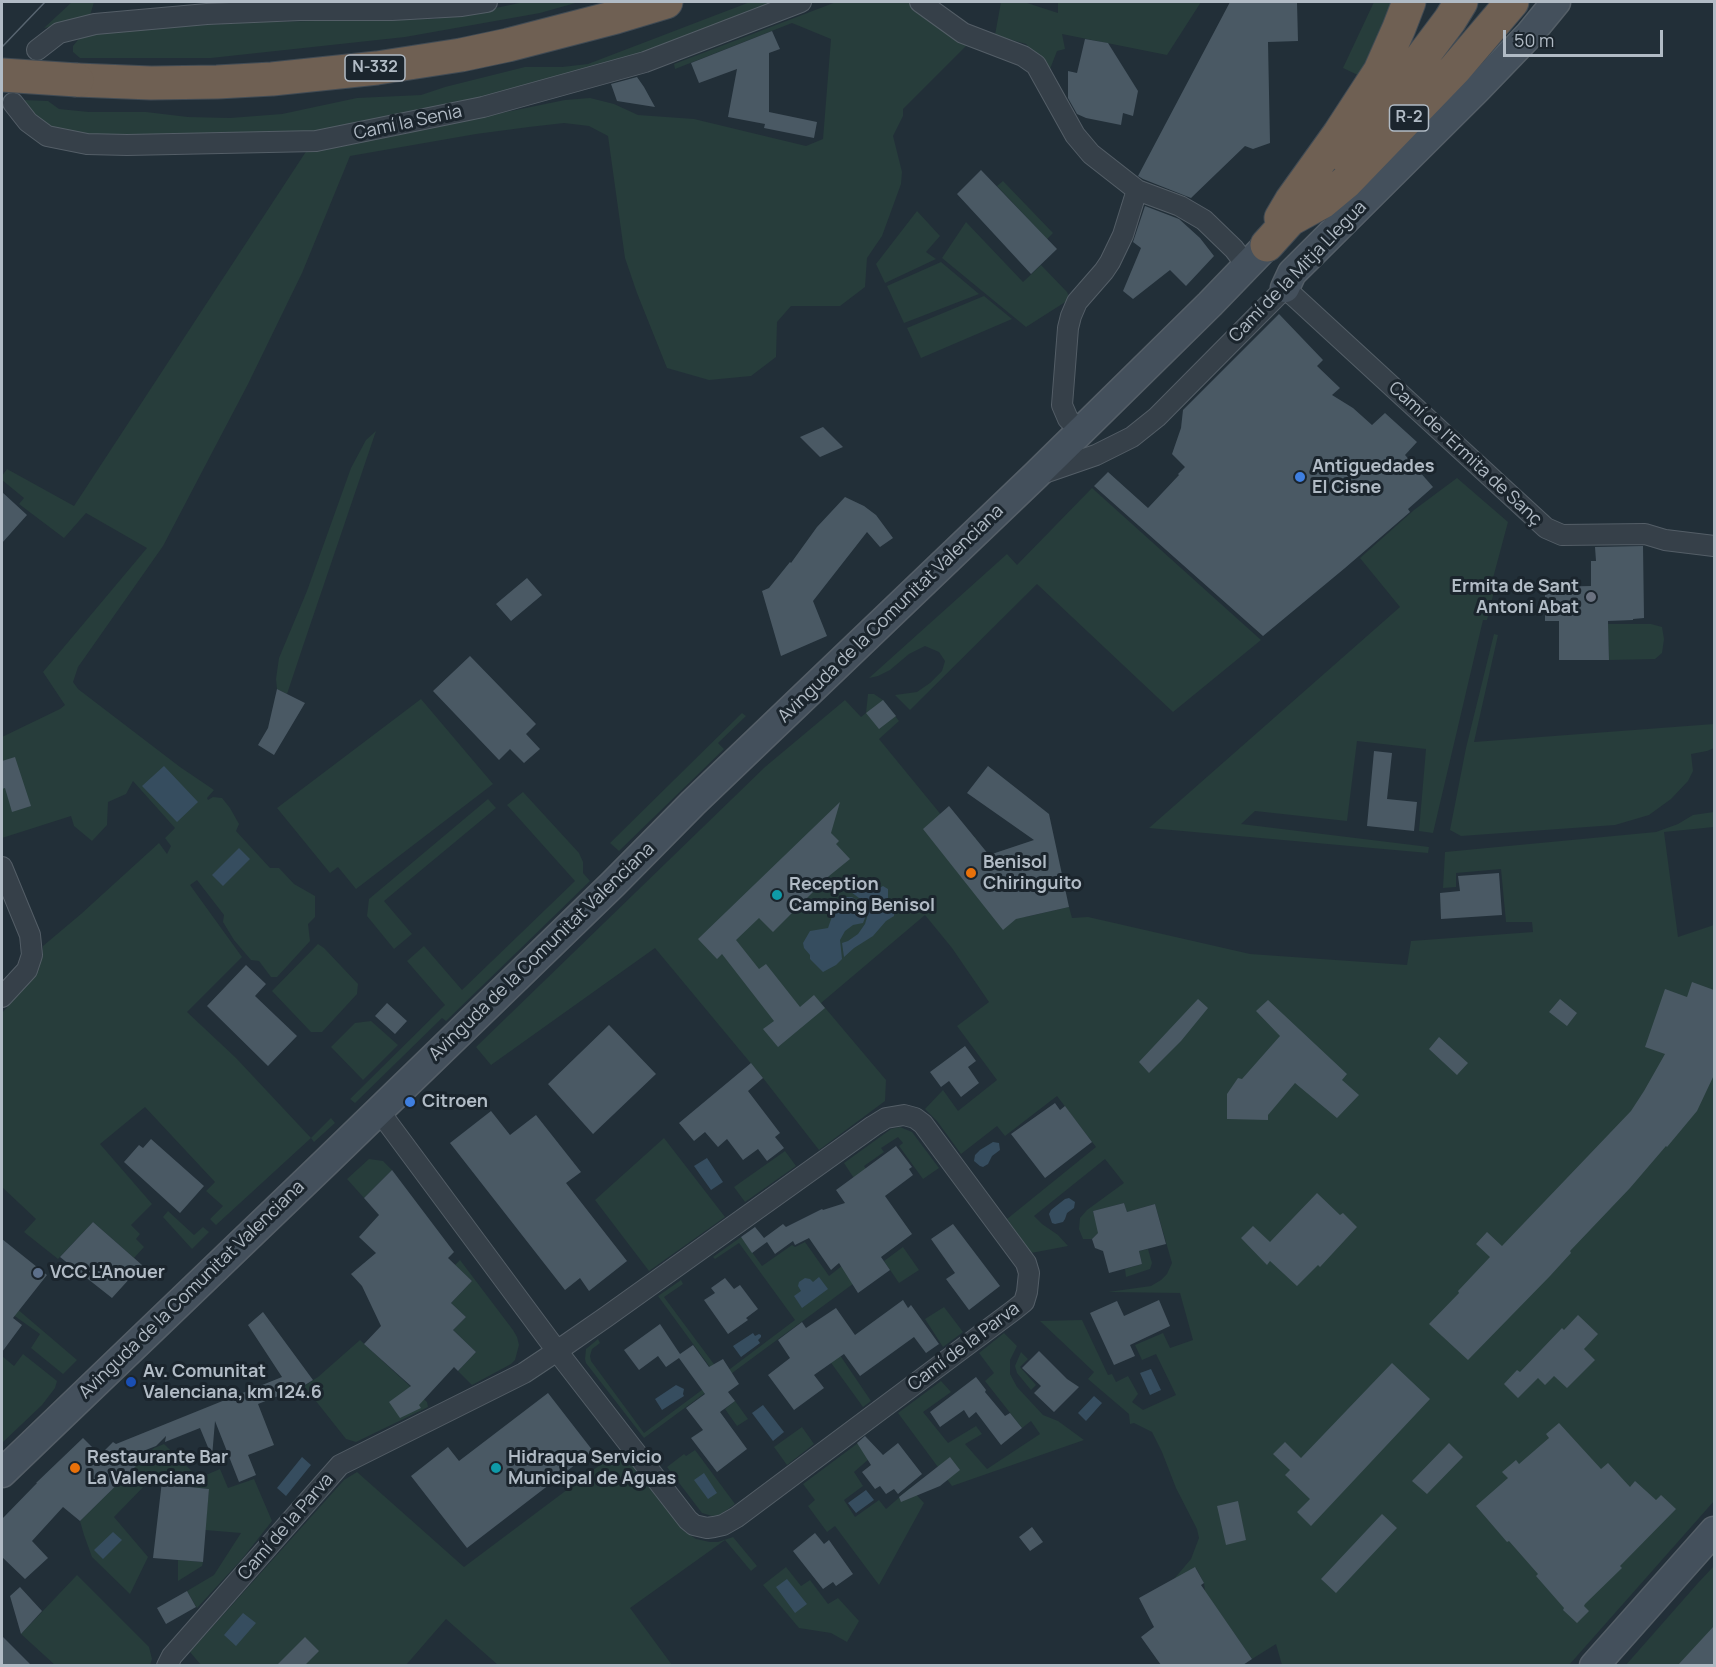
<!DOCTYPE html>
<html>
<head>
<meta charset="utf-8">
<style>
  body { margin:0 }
  #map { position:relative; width:1716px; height:1667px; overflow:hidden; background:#222f38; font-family:Manrope,sans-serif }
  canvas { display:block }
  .frame { position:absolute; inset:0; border:3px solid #b1bbc5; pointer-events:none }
  .scale { position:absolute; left:1503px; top:30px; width:160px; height:27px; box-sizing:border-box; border:3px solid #b1bbc5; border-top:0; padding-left:8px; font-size:18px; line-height:21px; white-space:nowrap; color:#b1bbc5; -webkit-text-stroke:4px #1b252d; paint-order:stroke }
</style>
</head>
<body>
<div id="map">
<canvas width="1716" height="1667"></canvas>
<div class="frame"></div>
<div class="scale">50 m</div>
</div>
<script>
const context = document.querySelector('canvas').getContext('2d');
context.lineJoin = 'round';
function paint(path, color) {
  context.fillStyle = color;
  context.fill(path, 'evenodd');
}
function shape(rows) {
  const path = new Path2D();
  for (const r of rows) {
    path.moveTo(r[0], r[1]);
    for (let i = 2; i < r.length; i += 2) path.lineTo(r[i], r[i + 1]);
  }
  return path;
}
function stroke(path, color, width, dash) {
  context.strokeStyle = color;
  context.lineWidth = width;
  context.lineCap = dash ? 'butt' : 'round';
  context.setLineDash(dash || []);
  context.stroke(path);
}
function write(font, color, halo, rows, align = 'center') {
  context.font = font + ' Manrope,sans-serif';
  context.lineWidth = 6;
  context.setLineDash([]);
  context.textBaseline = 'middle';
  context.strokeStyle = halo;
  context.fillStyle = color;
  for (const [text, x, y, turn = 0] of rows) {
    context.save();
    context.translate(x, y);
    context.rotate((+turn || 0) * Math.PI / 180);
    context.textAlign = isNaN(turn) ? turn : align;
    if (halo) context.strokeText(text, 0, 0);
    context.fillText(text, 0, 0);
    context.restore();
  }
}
paint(shape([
  [72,2,94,2,89,19,44,28],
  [524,2,579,2,540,13,405,37,211,58,80,58,73,52,73,46,82,35,173,27,255,22,433,19,491,9],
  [750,2,784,2,658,50,473,103,312,134,92,139,42,124,22,100,48,101,59,109,89,112,146,112,188,117,230,118,282,114,357,98,421,95,445,87,525,67,562,67,588,64],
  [836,2,908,2,969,43,903,109,903,116,893,136,902,172,901,184,882,236,867,258,865,287,840,306,791,306,777,322,776,357,751,376,709,380,667,368,637,293,625,258,608,136,589,126,564,123,529,127,476,134,350,156,302,273,248,384,163,546,78,667,73,682,78,689,180,767,214,790,207,798,208,800,213,797,222,798,230,808,239,824,236,831,270,868,279,868,294,884,315,896,315,917,308,924,310,941,277,977,271,977,259,961,251,960,234,940,223,922,224,915,197,880,190,885,242,957,187,1012,236,1058,311,1138,331,1118,335,1123,314,1142,311,1138,216,1225,210,1219,223,1206,206,1191,215,1182,145,1107,100,1144,152,1204,131,1225,140,1234,136,1239,144,1247,134,1258,93,1222,58,1259,24,1232,36,1219,2,1187,2,1013,22,990,31,976,42,957,43,946,81,914,159,843,167,854,171,846,165,838,175,828,133,781,126,794,108,802,107,825,92,841,74,826,71,816,2,838,2,737,60,709,65,705,43,672,147,548,86,513,64,538,19,504,24,498,2,480,2,476,7,469,74,506,307,150,344,145,565,100,590,98,614,104,638,115,694,119,806,146,823,139,831,39,792,23,675,69,674,64],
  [1001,2,1024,2,1058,13,1058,2,1201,2,1167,55,1062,34,1065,49,1057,51,1050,69,1026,44,995,35],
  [1374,2,1397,2,1362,77,1343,68],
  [1003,181,1053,233,1047,239,997,186],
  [917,211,940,236,926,252,936,259,885,283,876,264],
  [966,222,1023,282,1041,265,1067,292,1070,299,1026,327,942,258],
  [941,262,979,294,904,323,887,286],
  [984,296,1012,319,921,358,907,328],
  [376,431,303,646,287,694,277,689,276,679,279,658,307,591,351,468,366,440],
  [1457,478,1508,522,1493,578,1497,579,1487,620,1483,620,1433,833,1419,831,1426,749,1357,741,1347,821,1255,811,1241,824,1429,847,1428,853,1149,828,1400,607,1360,558,1414,510],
  [1092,488,1261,640,1173,712,1037,584,910,710,895,695,917,692,930,683,942,671,945,661,939,652,925,646,909,654,890,670,878,676,869,678,1007,554,1017,565],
  [1608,624,1651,624,1662,627,1664,639,1662,653,1655,659,1609,660],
  [1494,634,1498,635,1474,742,1714,724,1714,748,1707,751,1691,754,1693,771,1688,781,1671,799,1649,815,1615,825,1461,836,1450,830,1466,748],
  [868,694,874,694,883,700,899,721,879,739,965,844,975,837,985,859,1025,917,1069,907,1072,918,1088,917,1250,954,1407,965,1411,941,1533,932,1532,922,1506,922,1501,869,1456,873,1456,887,1443,888,1445,852,1656,832,1678,824,1693,815,1714,812,1714,827,1664,832,1678,937,1714,925,1714,1501,1569,1665,1282,1665,1276,1644,1252,1659,1205,1592,1204,1583,1196,1568,1174,1579,1191,1559,1199,1538,1197,1529,1176,1488,1162,1452,1152,1432,1134,1423,1130,1424,1129,1414,1088,1379,1094,1372,1040,1321,1082,1320,1108,1375,1112,1374,1116,1382,1128,1376,1138,1394,1132,1402,1143,1410,1176,1395,1156,1354,1142,1360,1135,1345,1163,1333,1170,1348,1193,1340,1180,1293,1108,1292,1151,1286,1161,1280,1167,1274,1172,1263,1155,1204,1127,1212,1124,1203,1093,1211,1099,1232,1092,1239,1083,1239,1079,1229,1080,1218,1087,1210,1124,1183,1105,1159,1034,1216,1042,1224,1058,1235,1068,1246,1031,1253,1007,1219,1096,1147,1057,1096,1005,1136,997,1126,961,1154,937,1121,925,1109,943,1090,958,1111,997,1080,957,1026,989,1002,952,948,925,915,821,1003,886,1080,885,1101,819,1150,763,1078,655,948,491,1065,476,1047,765,767,845,700,861,717,866,713],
  [421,699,493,784,356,889,338,867,330,873,277,808],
  [742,713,746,716,718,743,724,749,619,851,610,843],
  [523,792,579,853,583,862,583,873,590,881,446,1021,442,1018,355,1103,350,1099,445,1005,407,961,424,946,462,990,575,881,507,805],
  [488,799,496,808,384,901,412,934,394,949,367,916,369,899],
  [318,944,324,948,358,984,357,994,322,1032,311,1032,272,991],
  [371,1021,398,1045,363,1080,331,1047,355,1023],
  [900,1127,912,1132,939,1168,923,1179,899,1146,903,1143,898,1137,881,1148,884,1152,864,1166,891,1207,878,1215,844,1163,891,1129],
  [664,1138,725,1217,649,1271,595,1200],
  [785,1151,796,1166,745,1202,734,1187],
  [369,1159,383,1161,392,1170,364,1198,347,1179],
  [168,1211,194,1235,203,1227,209,1232,192,1249,163,1217],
  [741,1237,762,1266,792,1245,795,1247,805,1242,829,1276,852,1258,865,1275,644,1438,586,1363,585,1359,586,1349,598,1339,600,1343,592,1349,590,1356,591,1361,644,1433,718,1378,658,1296,681,1280,683,1284,664,1297,722,1375,795,1320,739,1243,715,1259,713,1257],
  [903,1247,919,1270,899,1283,884,1261],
  [1148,1249,1152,1263,1150,1269,1126,1277,1125,1269,1142,1264,1139,1251],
  [460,1260,513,1330,517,1337,519,1345,515,1360,511,1364,472,1385,458,1371,476,1352,453,1330,466,1317,451,1303,472,1281,455,1265],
  [2,1296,77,1360,63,1374,31,1348,40,1334,2,1307],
  [944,1307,963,1332,943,1347,925,1319],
  [1004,1333,1017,1346,1010,1360,1010,1374,1017,1387,1043,1415,1058,1421,1084,1440,952,1486,898,1413,941,1381,951,1392,923,1412,948,1443,976,1426,982,1434,965,1444,987,1469,1040,1434,1031,1421,1022,1428,985,1381,994,1373,979,1353],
  [360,1340,427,1402,428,1407,356,1442,346,1439,304,1386,318,1377],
  [831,1342,871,1401,863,1407,821,1349],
  [1021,1352,1028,1359,1020,1367,1036,1385,1031,1390,1017,1373,1015,1366],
  [23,1354,57,1381,55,1388,42,1405,2,1443,2,1356,14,1366],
  [735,1401,748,1419,737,1426,725,1409],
  [802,1427,814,1444,787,1465,774,1447],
  [858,1443,870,1458,854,1472,863,1486,844,1500,855,1517,879,1500,886,1509,910,1488,924,1503,879,1585,835,1526,827,1532,808,1506,815,1500,803,1484],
  [164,1444,199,1478,220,1469,228,1488,254,1479,272,1521,242,1559,197,1608,187,1591,214,1575,241,1533,205,1530,209,1489,180,1486,180,1483,151,1479,114,1517,148,1557,130,1594,92,1557,84,1535,80,1521,154,1448],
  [620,1450,684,1531,696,1539,710,1542,718,1542,733,1537,757,1566,751,1571,725,1540,630,1608,672,1665,498,1665,446,1619,406,1665,201,1665,190,1652,344,1480,357,1472,464,1567],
  [695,1450,735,1504,720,1515,712,1516,702,1513,667,1467,684,1454,686,1456],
  [178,1560,203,1562,202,1566,178,1581],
  [1714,1566,1714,1665,1625,1666,1698,1583],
  [786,1567,801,1586,810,1580,828,1604,838,1598,859,1621,847,1642,831,1633,799,1628,763,1585],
  [77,1575,149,1647,152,1659,150,1665,55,1665,21,1634]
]), '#273d3b');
paint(shape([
  [164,766,198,802,177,822,142,786],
  [239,848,250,859,223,886,212,875],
  [883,886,888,889,888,899,895,907,894,916,886,921,873,936,854,948,844,957,842,943,848,941,858,934,865,924,868,914,867,907,863,901,851,892,857,888,867,892,874,891],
  [846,897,852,897,862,903,866,914,865,918,863,923,853,925,845,931,840,940,842,959,836,965,823,972,810,959,810,955,804,948,803,943,810,931,828,928,836,905,840,900],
  [993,1142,999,1143,1000,1150,992,1156,988,1164,983,1167,980,1166,974,1161,975,1155,980,1150],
  [707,1158,723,1182,711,1190,694,1166],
  [1069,1198,1075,1202,1074,1208,1067,1213,1065,1219,1063,1222,1055,1224,1052,1223,1049,1214,1051,1210,1065,1199],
  [819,1277,828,1289,802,1308,794,1296,801,1291,798,1286,799,1282,805,1278,810,1279,813,1282],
  [753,1333,755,1336,759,1334,761,1335,761,1337,758,1340,760,1343,741,1357,733,1346],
  [1151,1369,1161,1390,1150,1395,1140,1373],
  [676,1385,684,1389,683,1394,684,1396,662,1410,655,1399],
  [1094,1396,1102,1403,1086,1421,1078,1413],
  [763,1405,784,1432,773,1441,752,1413],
  [302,1457,311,1465,286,1496,277,1488],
  [704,1473,717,1493,708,1499,694,1480],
  [866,1490,874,1500,856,1513,848,1503],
  [113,1532,122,1540,103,1559,94,1550],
  [787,1579,807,1604,795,1613,776,1587],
  [243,1613,256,1623,236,1646,224,1635]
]), '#364d5f');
paint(shape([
  [1230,2,1297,2,1298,41,1268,42,1270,143,1253,149,1245,146,1191,198,1143,179,1138,176],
  [772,31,780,49,769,53,769,112,817,122,814,138,764,128,765,124,728,117,737,69,699,83,691,63],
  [1085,39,1108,43,1138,91,1133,116,1123,113,1121,125,1086,118,1077,114,1068,98,1068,71,1077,73],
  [637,77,644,87,655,107,617,101,611,84],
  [981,170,1057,249,1031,274,957,194],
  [1145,206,1179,219,1200,238,1214,256,1186,286,1170,270,1133,299,1123,291,1141,248,1133,242],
  [1279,314,1323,360,1317,366,1340,388,1332,395,1353,408,1372,425,1385,413,1417,442,1405,455,1433,487,1408,509,1410,512,1345,568,1263,636,1094,486,1108,472,1148,508,1179,475,1178,474,1185,467,1172,454,1181,428,1183,410],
  [823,427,843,447,820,457,800,437],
  [2,492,27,515,2,543],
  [845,497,864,506,876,515,893,538,880,547,867,532,813,601,827,636,781,656,762,591,769,588,790,562,791,563,817,527],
  [1643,546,1644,618,1633,619,1633,620,1608,621,1609,660,1559,660,1559,621,1545,621,1545,587,1591,586,1591,561,1596,561,1595,547],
  [527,578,542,595,511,621,496,604],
  [470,656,536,724,526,734,540,749,524,763,510,749,499,760,433,691],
  [277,689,305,703,274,755,258,745,268,728],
  [883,700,896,716,879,729,866,713],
  [1374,751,1392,753,1387,799,1417,802,1414,831,1367,826],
  [15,757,31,806,12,812,5,788,2,789,2,761],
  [988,766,1049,814,1069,907,1016,919,1003,930,923,829,949,806,989,855,1034,840,967,793],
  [840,802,831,833,839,841,836,844,850,859,829,876,773,932,759,918,736,940,759,969,766,964,800,1007,814,995,825,1008,778,1047,763,1029,774,1021,722,954,717,959,698,939],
  [1499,873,1502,915,1441,919,1440,893,1460,891,1458,876],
  [246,965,266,984,255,996,297,1036,268,1066,207,1006],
  [1692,982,1714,990,1714,1075,1697,1111,1667,1147,1666,1146,1630,1188,1570,1251,1571,1253,1550,1276,1468,1360,1429,1324,1459,1293,1458,1291,1490,1257,1476,1244,1487,1232,1502,1246,1631,1111,1644,1091,1665,1054,1645,1047,1665,989,1687,997],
  [1198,999,1208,1008,1181,1041,1149,1073,1139,1062],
  [1560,999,1577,1013,1567,1026,1549,1012],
  [1268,1000,1347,1074,1342,1080,1359,1095,1337,1118,1295,1083,1268,1115,1268,1120,1227,1119,1227,1094,1238,1078,1242,1079,1280,1036,1256,1011],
  [387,1003,407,1021,395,1034,375,1016],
  [609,1025,656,1074,593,1134,548,1084],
  [1439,1037,1468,1063,1457,1075,1429,1049],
  [965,1046,976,1061,968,1067,979,1083,961,1097,949,1081,941,1087,930,1072],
  [751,1063,763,1078,748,1091,780,1133,775,1137,784,1148,767,1161,758,1149,743,1160,727,1139,718,1147,705,1132,694,1141,679,1123],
  [1055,1103,1060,1110,1065,1106,1092,1142,1045,1178,1011,1134],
  [491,1111,510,1135,536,1115,581,1172,566,1183,627,1261,589,1291,580,1278,565,1290,450,1143],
  [151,1139,204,1186,180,1213,124,1162,139,1145,143,1148],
  [896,1146,912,1167,909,1169,913,1175,885,1196,912,1234,881,1257,890,1270,858,1293,839,1263,831,1270,809,1238,795,1245,793,1241,775,1254,767,1242,752,1253,741,1237,755,1227,764,1238,783,1224,786,1227,822,1209,823,1210,845,1203,836,1190],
  [392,1170,454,1252,448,1258,472,1281,451,1303,466,1317,453,1330,476,1352,458,1371,454,1367,419,1405,421,1408,400,1418,389,1402,411,1386,364,1344,381,1326,362,1286,351,1274,376,1253,359,1237,379,1215,364,1198],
  [1317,1193,1340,1215,1343,1213,1357,1227,1320,1267,1318,1265,1297,1286,1270,1261,1267,1265,1241,1238,1253,1226,1270,1242],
  [1124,1203,1127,1212,1155,1204,1166,1244,1139,1251,1142,1264,1109,1273,1103,1251,1095,1248,1092,1239,1098,1233,1093,1211],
  [93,1222,142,1265,112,1298,60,1257],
  [953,1224,1000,1286,969,1310,946,1279,955,1273,931,1239],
  [2,1239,47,1275,13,1318,22,1325,2,1352],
  [725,1278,734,1289,740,1285,758,1309,746,1318,748,1320,728,1334,704,1300,715,1293,711,1288],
  [903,1300,908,1308,911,1305,939,1344,926,1353,914,1337,860,1376,844,1354,814,1375,824,1388,794,1410,768,1375,790,1358,778,1340,802,1322,806,1328,836,1308,855,1335],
  [1159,1300,1170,1326,1130,1345,1135,1356,1114,1365,1090,1313,1117,1301,1124,1316],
  [263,1312,313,1380,292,1393,291,1391,258,1404,274,1445,248,1455,256,1475,239,1482,215,1421,212,1457,200,1428,165,1442,166,1436,156,1446,128,1457,136,1466,80,1521,63,1507,32,1541,48,1558,25,1579,2,1557,2,1519,37,1483,36,1483,83,1438,100,1455,113,1442,116,1444,282,1377,248,1325],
  [1578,1315,1598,1334,1584,1349,1595,1360,1567,1388,1554,1376,1545,1385,1538,1378,1518,1398,1504,1384,1517,1370,1520,1372,1562,1328,1564,1330],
  [660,1324,680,1354,693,1345,709,1367,723,1359,739,1384,728,1392,735,1401,720,1412,747,1449,717,1472,691,1438,703,1430,686,1408,705,1394,679,1358,666,1367,658,1356,639,1370,624,1350],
  [1039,1351,1067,1379,1079,1387,1054,1412,1034,1393,1041,1386,1022,1368],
  [1392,1363,1430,1399,1311,1526,1297,1512,1310,1499,1285,1475,1290,1470,1273,1454,1285,1442,1301,1458],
  [976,1377,986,1390,985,1392,1005,1416,1010,1413,1022,1428,1001,1445,976,1412,969,1418,964,1410,940,1427,930,1412],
  [548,1393,593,1451,467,1548,411,1476,448,1447,459,1461],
  [1559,1423,1601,1469,1608,1463,1630,1487,1635,1481,1656,1500,1661,1495,1676,1509,1620,1566,1622,1568,1585,1604,1584,1606,1589,1611,1577,1623,1563,1610,1564,1608,1536,1576,1538,1574,1509,1541,1507,1542,1476,1506,1508,1478,1502,1472,1516,1460,1519,1464,1549,1438,1546,1434],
  [865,1436,883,1455,898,1443,922,1474,898,1494,894,1489,886,1494,880,1486,875,1489,862,1472,871,1465,857,1443],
  [1449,1443,1463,1457,1427,1494,1412,1481],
  [950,1457,960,1470,940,1486,901,1502,899,1497],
  [162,1481,180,1483,180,1486,209,1489,203,1562,153,1558],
  [1238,1501,1246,1540,1226,1545,1217,1506],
  [1382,1514,1397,1528,1336,1593,1321,1579],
  [1032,1527,1043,1542,1030,1551,1019,1537],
  [815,1533,824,1544,829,1540,853,1574,836,1586,833,1582,823,1589,793,1551],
  [1195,1567,1204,1583,1201,1585,1252,1659,1243,1665,1161,1665,1141,1637,1154,1627,1139,1598],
  [20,1587,42,1611,21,1634,10,1596],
  [187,1591,196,1607,166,1624,157,1608],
  [1714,1626,1714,1665,1678,1665],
  [2,1636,31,1665,2,1665],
  [305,1637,319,1651,305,1665,277,1665]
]), '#4a5964');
const street = shape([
  [920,2,963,33,1023,56,1036,65,1075,135,1091,154,1137,190,1180,206,1204,220,1234,249,1247,266],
  [37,50,59,33,95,24,207,14,300,10,392,10,462,6,487,2],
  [13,103,28,122,47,136,87,144,127,145,316,141,483,107,645,62,801,2],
  [1081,431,1068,419,1062,405,1068,328,1071,316,1077,302,1104,271,1110,262,1123,235,1137,190],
  [1041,474,1096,455,1132,437,1157,417,1285,288,1546,528,1562,535,1645,534,1665,540,1714,546],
  [2,867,30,935,32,955,27,970,2,997],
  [167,1666,172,1656,340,1465,524,1373,557,1351,606,1317,873,1126,886,1118,904,1115,915,1118,923,1124,1026,1263,1029,1273,1027,1292,1024,1302,1014,1310,737,1517,723,1525,714,1527,707,1528,694,1525,688,1520,557,1351,379,1111]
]);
const secondary = shape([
  [1285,288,1292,273,1477,89,1529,35,1556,2],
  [2,1473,324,1164,613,884,693,803,1036,475,1210,304,1267,245],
  [1594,1666,1714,1531]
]);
const highway = shape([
  [77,80,151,83,217,82,272,79,377,68,461,55,508,45,616,17,666,2],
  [1345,156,1365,133,1450,20,1461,2],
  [1281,218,1291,201,1339,134,1380,71,1399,28,1409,2],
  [1291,219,1322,202,1346,182,1455,69,1512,2],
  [1267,245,1304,204]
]);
stroke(street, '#545e67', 22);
stroke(secondary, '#545e67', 31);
stroke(highway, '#414b54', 35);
stroke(street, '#364049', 20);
stroke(secondary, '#44505c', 28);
stroke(highway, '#6f6053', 33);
stroke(shape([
  [2,47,45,2]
]), '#586570', 1.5);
const highwayBridge = shape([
  [2,75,77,80]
]);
stroke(highwayBridge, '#414b54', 35, []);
stroke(highwayBridge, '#6f6053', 33);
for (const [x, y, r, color] of [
  [1300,477,6,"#3f7fe0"],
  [1591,597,6,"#6b7280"],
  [971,873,6,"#e8710a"],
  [777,895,6,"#0f9aa8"],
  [410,1102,6,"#3f7fe0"],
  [38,1273,6,"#5c6f8a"],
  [131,1382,6,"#1a4fb4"],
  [75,1468,6,"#e8710a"],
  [496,1468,6,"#0f9aa8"]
]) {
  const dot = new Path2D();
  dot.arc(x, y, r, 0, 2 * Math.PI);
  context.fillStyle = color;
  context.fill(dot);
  stroke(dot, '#1b252d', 2);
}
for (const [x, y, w] of [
  [375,68,60],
  [1409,118,39]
]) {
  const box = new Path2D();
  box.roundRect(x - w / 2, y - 13, w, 26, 4.5);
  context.fillStyle = '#1b252d';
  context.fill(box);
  stroke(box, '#b1bbc5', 1.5);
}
write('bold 16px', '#b1bbc5', null, [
  ["N-332",375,68],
  ["R-2",1409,118]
]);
write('18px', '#b1bbc5', '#1b252d', [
  ["Camí la Senia",408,123,-12],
  ["Camí de la Mitja Llegua",1298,272,-46],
  ["Camí de l'Ermita de Sanç",1465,454,43],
  ["Avinguda de la Comunitat Valenciana",891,614,-44],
  ["Avinguda de la Comunitat Valenciana",542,952,-44],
  ["Avinguda de la Comunitat Valenciana",192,1290,-44],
  ["Camí de la Parva",964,1347,-37],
  ["Camí de la Parva",286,1527,-49]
]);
write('bold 18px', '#b1bbc5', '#1b252d', [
  ["Antiguedades",1312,467],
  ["El Cisne",1312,488],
  ["Ermita de Sant",1579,587,"right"],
  ["Antoni Abat",1579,608,"right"],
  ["Benisol",983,863],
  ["Chiringuito",983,884],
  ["Reception",789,885],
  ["Camping Benisol",789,906],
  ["Citroen",422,1102],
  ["VCC L'Anouer",50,1273],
  ["Av. Comunitat",143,1372],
  ["Valenciana, km 124.6",143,1393],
  ["Restaurante Bar",87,1458],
  ["La Valenciana",87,1479],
  ["Hidraqua Servicio",508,1458],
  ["Municipal de Aguas",508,1479]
], 'left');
</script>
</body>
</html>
